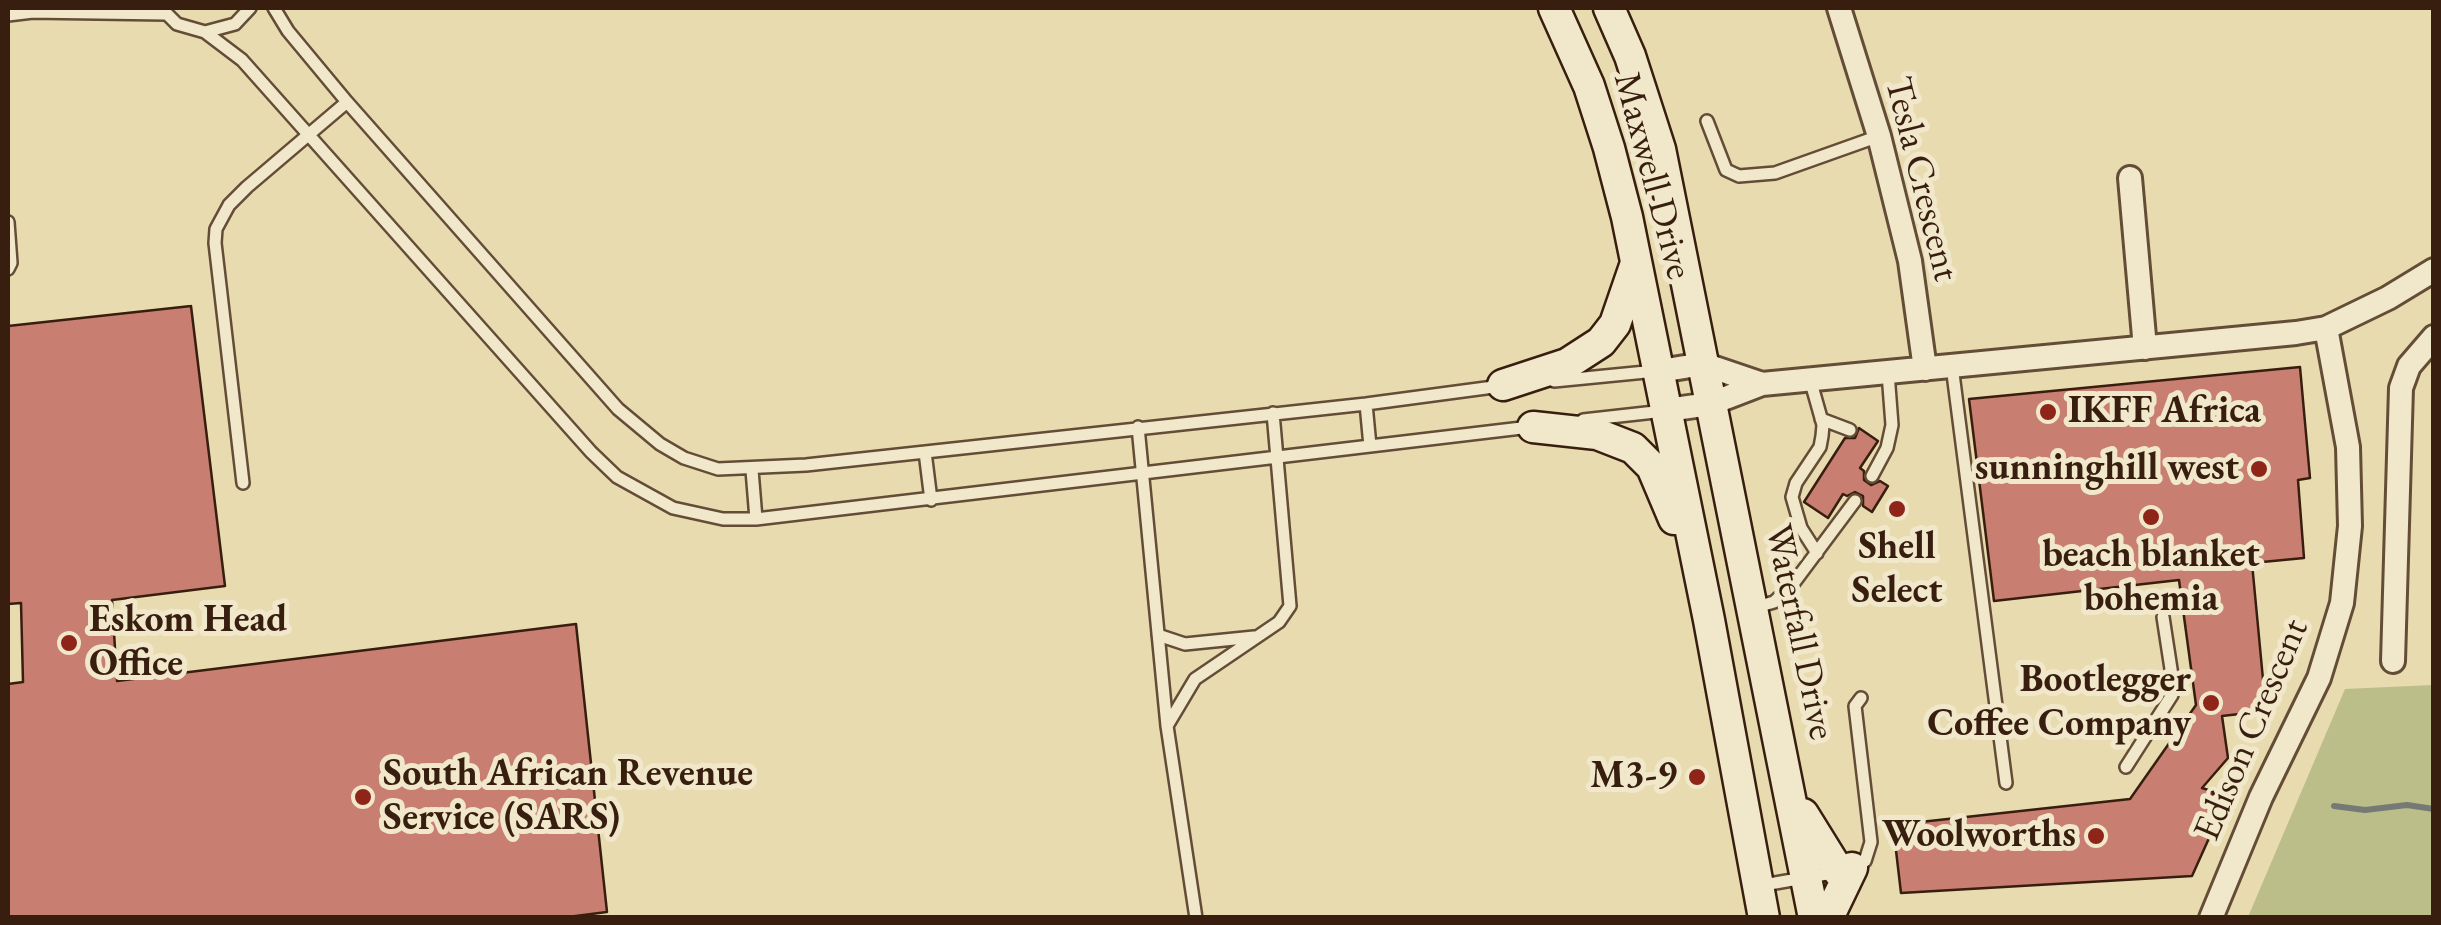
<!DOCTYPE html>
<html>
<head>
<meta charset="utf-8">
<style>
  body { margin:0 }
  #map { position:relative; width:2441px; height:925px; overflow:hidden; background:#e9dbb0; font-family:"EB Garamond",serif }
  canvas { display:block }
  .frame { position:absolute; inset:0; border:10px solid #381e0f; pointer-events:none }
</style>
</head>
<body>
<div id="map">
<canvas width="2441" height="925"></canvas>
<div class="frame"></div>
</div>
<script>
const context = document.querySelector('canvas').getContext('2d');
context.lineJoin = 'round';
function paint(path, color) {
  context.fillStyle = color;
  context.fill(path, 'evenodd');
}
function shape(rows) {
  const path = new Path2D();
  for (const r of rows) {
    path.moveTo(r[0], r[1]);
    for (let i = 2; i < r.length; i += 2) path.lineTo(r[i], r[i + 1]);
  }
  return path;
}
function stroke(path, color, width, dash) {
  context.strokeStyle = color;
  context.lineWidth = width;
  context.lineCap = dash ? 'butt' : 'round';
  context.setLineDash(dash || []);
  context.stroke(path);
}
function write(font, color, halo, rows, align = 'center') {
  context.font = font + ' "EB Garamond",serif';
  context.lineWidth = 10;
  context.setLineDash([]);
  context.textBaseline = 'middle';
  context.strokeStyle = halo;
  context.fillStyle = color;
  for (const [text, x, y, turn = 0] of rows) {
    context.save();
    context.translate(x, y);
    context.rotate((+turn || 0) * Math.PI / 180);
    context.textAlign = isNaN(turn) ? turn : align;
    if (halo) context.strokeText(text, 0, 0);
    context.fillText(text, 0, 0);
    context.restore();
  }
}
paint(shape([
  [2433,685,2433,917,2248,917,2345,689]
]), '#bbbe88');
stroke(shape([
  [2334,806,2365,810,2407,805,2434,809]
]), '#757a74', 6);
const building = shape([
  [191,306,225,586,112,600,117,681,576,624,607,912,560,918,8,918,8,684,23,682,21,603,8,604,8,326,191,306],
  [2300,367,2310,478,2298,480,2304,558,2252,563,2266,711,2222,716,2228,758,2202,788,2228,796,2192,876,1901,893,1893,825,2130,799,2196,705,2179,580,1994,601,1969,399,2300,367],
  [1859,428,1878,441,1860,468,1864,471,1864,480,1871,485,1880,481,1888,486,1872,512,1863,506,1863,496,1855,492,1847,496,1843,494,1828,518,1804,502,1845,438,1855,438,1859,428]
]);
paint(building, '#c87e70');
stroke(building, '#381e0f', 2.5);
const lane = shape([
  [161,8,177,24,205,32,235,24,250,8],
  [274,8,288,31,347,102,618,409,660,444,684,458,718,469,806,465,1366,404,1501,386],
  [30,12,166,14],
  [8,15,33,12],
  [205,32,242,60,591,452,617,477,673,508,723,519,756,519,1530,427],
  [1707,121,1726,170,1739,176,1775,173,1879,136],
  [8,222,11,263,8,269],
  [1952,366,2006,783],
  [1810,379,1823,425,1822,436,1820,447,1796,483,1792,497,1801,528,1817,553],
  [1554,381,1656,371],
  [1366,404,1370,446],
  [1821,419,1850,430],
  [1583,420,1664,411],
  [1138,427,1167,726,1196,918],
  [925,452,931,500],
  [752,470,756,519],
  [1872,476,1887,448,1892,425,1888,373],
  [243,483,215,243,216,229,229,205,247,187,347,102],
  [1753,608,1774,602,1793,584,1855,501],
  [1158,635,1185,644,1254,637],
  [1167,726,1195,679,1279,622,1290,606,1273,413],
  [2126,767,2172,695,2173,682,2163,617],
  [1855,866,1865,861,1871,842,1855,706,1861,698],
  [1758,886,1838,872]
]);
const street = shape([
  [1839,8,1879,136,1910,261,1925,369],
  [2130,178,2145,348],
  [1660,371,1703,364,1762,384],
  [1667,410,1710,404,1762,384,2296,333,2326,328,2388,298,2434,270],
  [2393,661,2401,388,2409,366,2434,337],
  [2211,918,2261,797,2319,678,2342,603,2350,526,2348,447,2326,328]
]);
const secondary = shape([
  [1554,8,1589,86,1609,148,1627,217,1709,620,1764,918],
  [1609,8,1630,56,1660,149,1814,918],
  [1503,385,1567,364,1601,342,1615,324,1635,266],
  [1533,427,1597,434,1633,448,1652,467,1674,519],
  [1803,814,1839,872],
  [1828,918,1852,868]
]);
stroke(lane, '#644d37', 16);
stroke(street, '#644d37', 28);
stroke(secondary, '#381e0f', 35);
stroke(lane, '#f1e8cc', 11);
stroke(street, '#f1e8cc', 22);
stroke(secondary, '#f1e8cc', 30);
for (const [x, y, r, color] of [
  [2048,412,10,"#8f2418"],
  [2259,469,10,"#8f2418"],
  [1897,509,10,"#8f2418"],
  [2151,517,10,"#8f2418"],
  [69,643,10,"#8f2418"],
  [2211,703,10,"#8f2418"],
  [1697,777,10,"#8f2418"],
  [363,797,10,"#8f2418"],
  [2096,836,10,"#8f2418"]
]) {
  const dot = new Path2D();
  dot.arc(x, y, r, 0, 2 * Math.PI);
  context.fillStyle = color;
  context.fill(dot);
  stroke(dot, '#f1e8cc', 4);
}
write('38px', '#381e0f', '#f1e8cc', [
  ["Maxwell Drive",1652,176,75],
  ["Tesla Crescent",1921,179,76],
  ["Waterfall Drive",1799,632,78],
  ["Edison Crescent",2252,730,-67]
]);
write('bold 38px', '#381e0f', '#f1e8cc', [
  ["IKFF Africa",2068,412,"left"],
  ["sunninghill west",2239,469],
  ["Shell",1897,548,"center"],
  ["Select",1897,592,"center"],
  ["beach blanket",2151,556,"center"],
  ["bohemia",2151,600,"center"],
  ["Eskom Head",89,621,"left"],
  ["Office",89,665,"left"],
  ["Bootlegger",2191,681],
  ["Coffee Company",2191,725],
  ["South African Revenue",383,775,"left"],
  ["Service (SARS)",383,819,"left"],
  ["M3-9",1677,777],
  ["Woolworths",2076,836]
], 'right');
</script>
</body>
</html>
